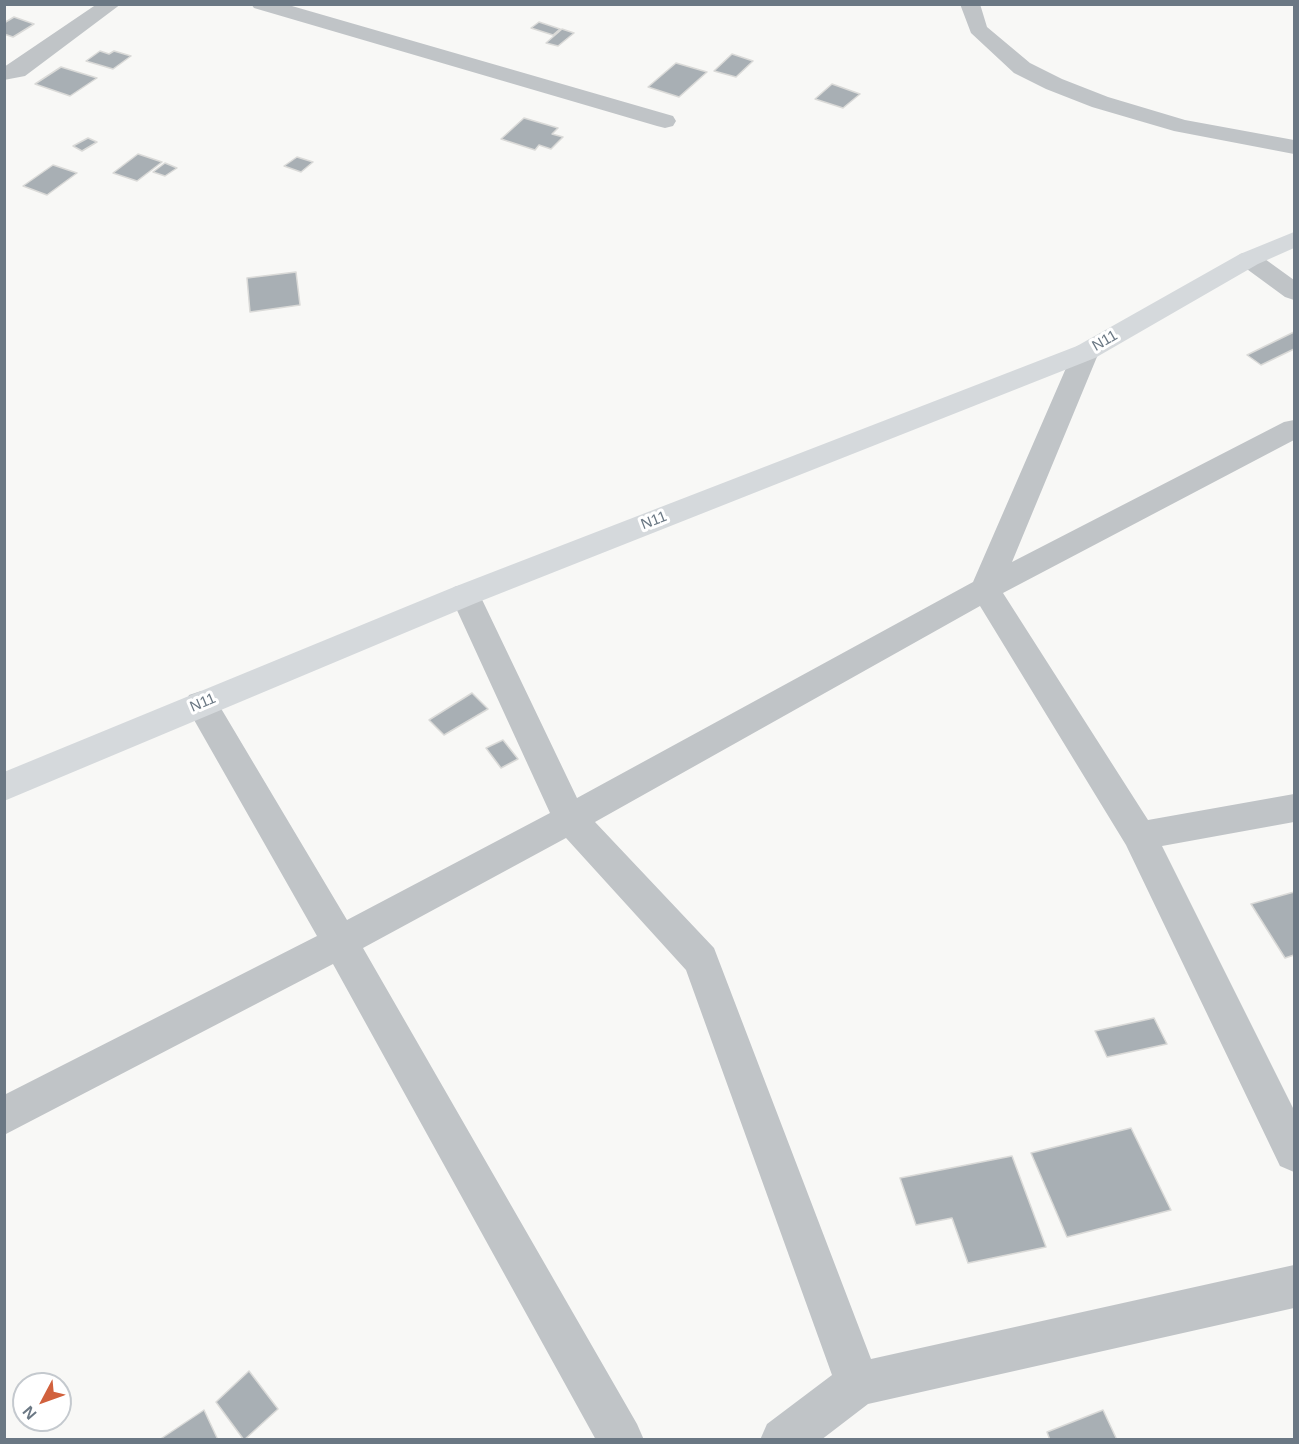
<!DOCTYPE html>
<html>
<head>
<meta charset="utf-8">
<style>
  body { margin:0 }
  #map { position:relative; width:1299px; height:1444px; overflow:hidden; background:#f8f8f6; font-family:Helvetica,sans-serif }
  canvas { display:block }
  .frame { position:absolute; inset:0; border:6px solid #6b7884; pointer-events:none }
  .north { position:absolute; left:12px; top:1372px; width:60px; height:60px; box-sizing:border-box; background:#fff; border:2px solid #c4c9ce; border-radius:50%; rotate:229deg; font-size:16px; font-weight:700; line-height:24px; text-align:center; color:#6b7884 }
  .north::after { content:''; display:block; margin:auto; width:21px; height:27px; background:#d1613d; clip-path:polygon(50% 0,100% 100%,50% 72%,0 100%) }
</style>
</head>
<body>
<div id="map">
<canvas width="1299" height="1444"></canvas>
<div class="frame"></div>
<div class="north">N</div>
</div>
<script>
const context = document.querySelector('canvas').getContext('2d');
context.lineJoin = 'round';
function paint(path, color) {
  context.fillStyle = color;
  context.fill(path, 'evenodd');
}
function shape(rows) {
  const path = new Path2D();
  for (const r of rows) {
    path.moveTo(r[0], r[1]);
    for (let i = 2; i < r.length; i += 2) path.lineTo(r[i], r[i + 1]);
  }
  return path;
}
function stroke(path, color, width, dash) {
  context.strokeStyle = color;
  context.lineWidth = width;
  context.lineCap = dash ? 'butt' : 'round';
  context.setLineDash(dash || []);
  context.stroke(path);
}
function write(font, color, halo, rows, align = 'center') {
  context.font = font + ' Helvetica,sans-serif';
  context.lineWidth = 6;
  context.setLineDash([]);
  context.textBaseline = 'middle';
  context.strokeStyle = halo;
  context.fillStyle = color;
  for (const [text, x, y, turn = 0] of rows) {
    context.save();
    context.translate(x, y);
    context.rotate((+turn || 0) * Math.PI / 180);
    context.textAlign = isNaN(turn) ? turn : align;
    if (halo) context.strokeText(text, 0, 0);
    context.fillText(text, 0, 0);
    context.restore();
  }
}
const building = shape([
  [14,17,34,24,13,37,4,34,4,23,14,17],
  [539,22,560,29,553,35,531,28,539,22],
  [562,29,574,33,558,46,546,43,562,29],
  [100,51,109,54,114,51,131,56,113,69,86,61,100,51],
  [732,54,753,61,736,77,714,71,732,54],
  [676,63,707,72,679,97,648,87,676,63],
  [61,67,97,78,70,96,35,84,61,67],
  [832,84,860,94,843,108,815,99,832,84],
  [524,118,558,128,552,134,563,137,551,149,539,145,535,150,501,139,524,118],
  [88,138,97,142,82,151,73,146,88,138],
  [138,154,162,162,137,181,113,173,138,154],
  [297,157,313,162,301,172,284,166,297,157],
  [165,163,177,168,165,176,153,172,165,163],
  [53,165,77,173,47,195,23,186,53,165],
  [296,272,300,305,250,312,247,278,296,272],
  [1294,332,1294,349,1261,365,1247,355,1294,332],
  [472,693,488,709,444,735,429,720,472,693],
  [503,740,518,759,501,768,486,748,503,740],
  [1294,892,1294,955,1285,958,1251,904,1294,892],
  [1154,1018,1167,1044,1107,1057,1095,1031,1154,1018],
  [1131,1128,1171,1210,1067,1237,1031,1153,1131,1128],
  [1012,1156,1046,1247,968,1263,952,1218,916,1225,900,1178,1012,1156],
  [249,1371,278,1409,244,1440,216,1402,249,1371],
  [204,1410,218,1440,159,1440,204,1410],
  [1103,1410,1117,1440,1050,1440,1047,1432,1103,1410]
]);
paint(building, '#a8afb4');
stroke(building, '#dadad8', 1.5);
paint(shape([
  [97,4,121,4,25,76,4,80,4,67,97,4],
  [251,4,285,4,673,116,676,121,673,126,665,128,657,126,254,8,251,4],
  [960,4,980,4,987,27,1030,63,1062,79,1108,97,1185,120,1294,140,1294,154,1174,131,1092,107,1046,89,1014,73,971,33,960,4],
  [1249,252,1258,254,1294,280,1294,300,1285,297,1240,264,1237,259,1240,254,1249,252],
  [1086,344,1095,346,1099,352,1012,562,1284,422,1294,420,1294,440,1003,593,1148,820,1294,794,1294,822,1162,846,1294,1110,1294,1172,1280,1166,1126,845,980,606,595,822,714,948,871,1359,1294,1265,1294,1308,868,1404,821,1440,760,1440,767,1424,832,1375,686,970,566,838,363,948,637,1424,644,1440,596,1440,333,964,4,1135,4,1095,317,936,185,704,189,695,201,691,213,695,347,920,550,813,450,595,454,587,465,584,476,587,577,798,973,582,1073,352,1077,346,1086,344]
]), '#c0c4c7');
paint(shape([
  [1294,232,1294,248,1258,264,1095,358,476,603,4,801,4,772,454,587,1077,346,1240,254,1294,232]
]), '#d5d9dc');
write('15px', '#6b7884', '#fff', [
  ["N11",1105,341,-30],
  ["N11",654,521,-21],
  ["N11",203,703,-23]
]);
</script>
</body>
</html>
